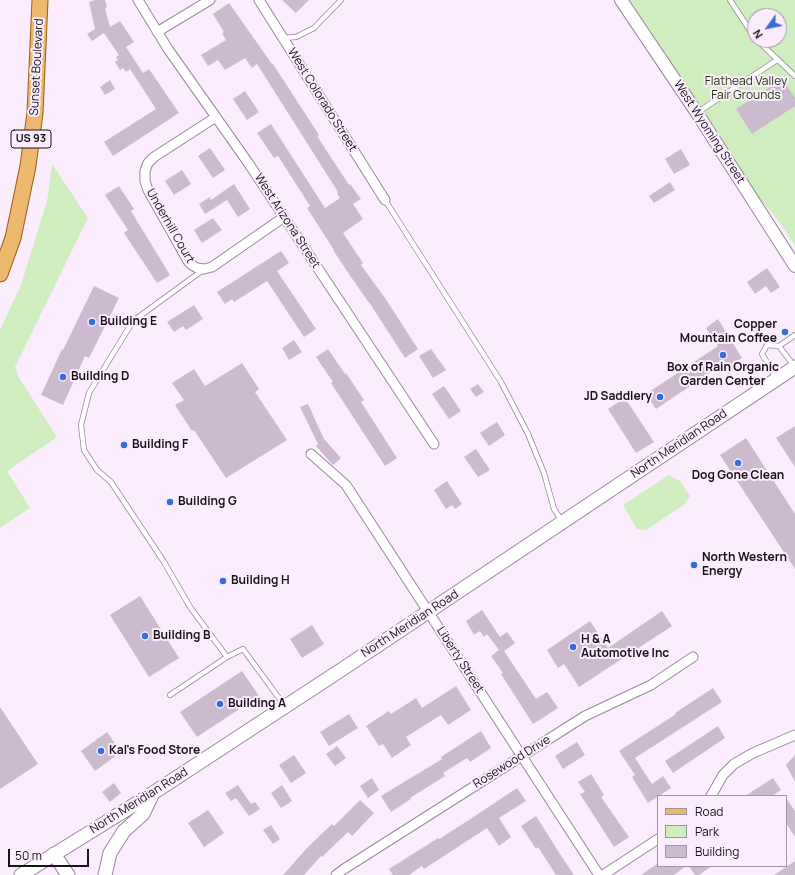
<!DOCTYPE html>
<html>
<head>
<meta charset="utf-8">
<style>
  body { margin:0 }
  #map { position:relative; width:795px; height:875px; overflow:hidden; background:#fbedfd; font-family:Manrope,sans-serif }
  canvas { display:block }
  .legend { position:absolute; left:657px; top:795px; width:130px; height:72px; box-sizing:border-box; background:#fbedfd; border:1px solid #a095a2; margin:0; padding:5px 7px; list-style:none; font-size:12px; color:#181219 }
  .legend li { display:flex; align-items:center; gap:8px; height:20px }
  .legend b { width:20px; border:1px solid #a095a2 }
  .north { position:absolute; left:747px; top:8px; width:40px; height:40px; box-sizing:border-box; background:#fbedfd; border:1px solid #a095a2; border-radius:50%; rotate:237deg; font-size:11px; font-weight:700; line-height:16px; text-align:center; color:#181219 }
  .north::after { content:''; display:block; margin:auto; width:14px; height:18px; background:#376cdc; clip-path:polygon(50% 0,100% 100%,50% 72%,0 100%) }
  .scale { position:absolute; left:8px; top:849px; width:81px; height:18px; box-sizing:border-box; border:2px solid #181219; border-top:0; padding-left:5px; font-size:12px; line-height:14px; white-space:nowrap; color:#181219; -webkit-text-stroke:3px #fbedfd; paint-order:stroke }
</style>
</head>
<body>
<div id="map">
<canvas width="795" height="875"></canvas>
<ul class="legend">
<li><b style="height:5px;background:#ebb86e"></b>Road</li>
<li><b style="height:11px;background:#d0edc0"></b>Park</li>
<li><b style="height:11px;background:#ccbbcf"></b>Building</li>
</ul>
<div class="north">N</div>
<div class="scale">50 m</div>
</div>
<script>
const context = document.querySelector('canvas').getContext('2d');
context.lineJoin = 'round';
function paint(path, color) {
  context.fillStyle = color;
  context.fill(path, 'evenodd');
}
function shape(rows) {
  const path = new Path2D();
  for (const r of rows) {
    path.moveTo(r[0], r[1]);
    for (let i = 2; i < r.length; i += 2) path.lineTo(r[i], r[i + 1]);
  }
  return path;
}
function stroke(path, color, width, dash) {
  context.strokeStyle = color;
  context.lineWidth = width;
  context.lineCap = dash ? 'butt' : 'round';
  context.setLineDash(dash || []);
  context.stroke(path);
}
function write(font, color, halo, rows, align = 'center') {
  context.font = font + ' Manrope,sans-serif';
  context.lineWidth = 4;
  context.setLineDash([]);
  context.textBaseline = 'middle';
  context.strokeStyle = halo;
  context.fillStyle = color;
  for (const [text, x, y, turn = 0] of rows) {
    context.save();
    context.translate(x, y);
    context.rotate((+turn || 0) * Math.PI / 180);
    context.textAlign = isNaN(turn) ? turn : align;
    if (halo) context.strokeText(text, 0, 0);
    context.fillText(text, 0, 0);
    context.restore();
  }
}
paint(shape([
  [627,0,795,0,795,246,783,227,749,185],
  [755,16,779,16,779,40,755,40],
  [52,164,88,218,15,367,18,376,57,437,7,471,30,508,0,528,0,330,21,285,47,201],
  [669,475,680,481,690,496,685,504,646,530,637,529,623,505]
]), '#d0edc0');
paint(shape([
  [95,0,105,0,107,7,105,8,110,27,120,21,134,42,126,47,143,73,149,69,179,113,113,156,104,142,156,109,130,69,126,72,123,68,120,70,115,62,118,60,116,57,119,55,104,33,92,41,87,34,95,29,89,2],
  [282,0,309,0,296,13],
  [229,3,272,64,273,64,319,135,317,136,349,185,350,184,361,199,353,204,363,219,343,233,363,263,361,265,385,298,418,349,405,358,369,302,369,303,351,277,333,250,334,250,307,208,310,206,278,156,274,158,257,133,271,124,325,208,340,198,337,193,338,192,257,64,252,68,245,58,225,70,218,60,208,66,201,55,226,40,222,33,224,32,213,14],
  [782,79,795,98,795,106,752,134,736,109],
  [110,80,115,89,105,95,100,87],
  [245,91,259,112,247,120,233,99],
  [210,148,225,170,213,178,198,156],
  [681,149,690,165,674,174,665,159],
  [182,170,191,184,174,195,165,181],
  [670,182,675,190,654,203,649,196],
  [234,184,250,209,238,217,227,200,205,214,199,204,210,197,211,200],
  [119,186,134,209,131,211,170,275,157,283,124,233,128,230,105,195],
  [213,218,222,230,202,243,194,230],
  [281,251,289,263,277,271,316,329,304,337,267,281,234,302,232,299,225,304,217,292],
  [767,268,780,287,771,293,766,286,755,294,747,282],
  [94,286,119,298,89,358,85,356,63,405,41,395,62,349,63,350],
  [194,305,203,319,186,330,183,326,174,332,167,322],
  [718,319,742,358,726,368,723,364,656,409,646,394,718,346,706,328],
  [294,340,302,352,289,360,282,348],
  [328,349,345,374,346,373,364,400,361,402,397,458,385,466,331,383,333,382,316,357],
  [431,349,446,370,433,378,419,356],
  [242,363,259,389,255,392,287,440,226,478,194,430,192,431,175,405,184,400,172,383,194,369,205,386],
  [478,384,484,392,476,397,470,389],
  [444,386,461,411,449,419,432,394],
  [625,398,654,442,636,453,608,409],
  [308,404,324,439,341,458,333,465,316,446,318,444,300,407],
  [497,422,505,435,489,446,480,433],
  [795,426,795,467,776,438],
  [746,438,795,514,795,569,720,455],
  [476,449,490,470,478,477,464,457],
  [447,481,462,504,455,509,452,505,446,509,434,490],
  [140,596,179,658,149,677,110,615],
  [482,610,500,637,507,632,515,643,504,651,536,699,547,692,558,708,533,724,501,674,503,673,491,656,499,650,487,634,484,637,480,631,474,635,466,621],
  [662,611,672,626,579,687,564,664,558,668,547,650,590,621,608,648],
  [312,625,324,644,302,658,290,639],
  [242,671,259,696,197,737,180,712],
  [456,686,471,710,448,725,441,715,406,737,411,745,392,758,383,744,379,746,366,726,389,711,391,714,416,698,422,708],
  [713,688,722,702,635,758,652,784,663,776,671,788,648,803,632,777,635,775,619,751,676,714,675,713],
  [0,707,38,764,0,789],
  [349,714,358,728,329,746,320,732],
  [718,726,725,738,673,773,665,761],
  [481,731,491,748,470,762,467,758,443,773,445,776,410,798,411,799,391,812,381,796,442,759,441,757],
  [107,732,121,752,95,771,81,751],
  [577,742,585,755,563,769,555,756],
  [337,746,346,758,335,766,326,754],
  [294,755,306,773,291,783,279,765],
  [795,755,795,782,786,765],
  [591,774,604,795,601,797,629,837,614,847,580,794,585,792,578,782],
  [372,778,379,790,368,798,360,786],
  [773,778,781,790,772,796,745,796],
  [114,783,121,793,110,802,102,792],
  [238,785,251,804,255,802,260,809,249,816,236,798,231,801,225,793],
  [282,785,292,801,281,808,271,793],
  [517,788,526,801,499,818,511,837,499,846,487,828,424,869,422,866,409,875,393,875,389,869,438,838,439,839,472,818],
  [786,798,795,811,795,837,786,823],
  [360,800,374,813,352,836,348,832,322,857,321,856,304,875,283,875,307,848,332,824,334,826],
  [208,810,224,833,204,847,188,823],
  [536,816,558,851,574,875,556,875,538,847,536,849,521,826],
  [271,825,280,839,273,844,263,830],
  [795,861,795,875,774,875],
  [657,864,658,866,686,866,674,875,641,875],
  [689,866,712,866,699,875,695,875]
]), '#ccbbcf');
const service = shape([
  [730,0,755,38],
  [283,38,296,37,314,28,341,0],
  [757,40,795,76],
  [698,112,777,60],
  [385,200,501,382,528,434,544,473,554,509,562,521],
  [203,270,133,321,89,393,81,425,84,450,97,470,111,482,164,562,190,607,227,657,243,649,284,705],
  [779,346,794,366],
  [776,378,762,354,767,345,779,346,795,335],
  [170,695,227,657]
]);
const minor = shape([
  [138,0,168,49,249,164,434,444],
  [259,0,385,200],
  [157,32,210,0],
  [216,117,154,157,148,163,145,171,145,181,148,190,188,261,192,265,197,268,204,269,212,267,284,217],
  [311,454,346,485,599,875],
  [711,796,723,775,734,764,753,753,795,735],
  [336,875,344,869,585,716,651,685,693,657],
  [603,875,658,839]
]);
const tertiary = shape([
  [621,0,697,113,795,266]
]);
const secondary = shape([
  [54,854,68,875],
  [21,875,153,793,341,670,795,367],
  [105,875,110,853,124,831,143,814,153,793]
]);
const primary = shape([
  [0,274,13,238,28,166,35,113,40,0]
]);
stroke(service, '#97889a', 6);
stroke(minor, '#97889a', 11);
stroke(tertiary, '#97889a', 14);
stroke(secondary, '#97889a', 15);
stroke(primary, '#985f11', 17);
stroke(service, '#fff', 4.5);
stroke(minor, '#fff', 9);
stroke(tertiary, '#fff', 12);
stroke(secondary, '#fff', 13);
stroke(primary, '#ebb86e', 15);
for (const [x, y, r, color] of [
  [92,322,4,"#376cdc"],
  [785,332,4,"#376cdc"],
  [723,355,4,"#376cdc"],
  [63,377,4,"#376cdc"],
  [660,397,4,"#376cdc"],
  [124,445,4,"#376cdc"],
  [738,463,4,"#376cdc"],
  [170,502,4,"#376cdc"],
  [694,565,4,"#376cdc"],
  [223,581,4,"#376cdc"],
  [145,636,4,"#376cdc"],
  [573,647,4,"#376cdc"],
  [220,704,4,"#376cdc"],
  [101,751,4,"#376cdc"]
]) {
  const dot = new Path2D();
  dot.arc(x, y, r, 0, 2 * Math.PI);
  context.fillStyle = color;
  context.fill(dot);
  stroke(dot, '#fbedfd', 1.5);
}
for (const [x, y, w] of [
  [31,139,40]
]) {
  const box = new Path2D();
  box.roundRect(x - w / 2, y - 9, w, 18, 3);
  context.fillStyle = '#fbedfd';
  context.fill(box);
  stroke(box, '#181219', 1);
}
write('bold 11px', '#181219', null, [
  ["US 93",31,139]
]);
write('12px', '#181219', '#fbedfd', [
  ["Sunset Boulevard",37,67,-87],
  ["West Colorado Street",322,100,58],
  ["West Wyoming Street",709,132,57],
  ["West Arizona Street",287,221,57],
  ["Underhill Court",170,226,60],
  ["North Meridian Road",679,444,-34],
  ["North Meridian Road",410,624,-33],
  ["Liberty Street",460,660,57],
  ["Rosewood Drive",512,762,-32],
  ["North Meridian Road",139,801,-32]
]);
write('12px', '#1b3604', '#fbedfd', [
  ["Flathead Valley",746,82],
  ["Fair Grounds",746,96]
]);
write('bold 12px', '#181219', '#fbedfd', [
  ["Building E",100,322],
  ["Copper",777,325,"right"],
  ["Mountain Coffee",777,339,"right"],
  ["Box of Rain Organic",723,368,"center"],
  ["Garden Center",723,382,"center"],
  ["Building D",71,377],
  ["JD Saddlery",652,397,"right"],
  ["Building F",132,445],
  ["Dog Gone Clean",738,476,"center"],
  ["Building G",178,502],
  ["North Western",702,558],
  ["Energy",702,572],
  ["Building H",231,581],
  ["Building B",153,636],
  ["H & A",581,640],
  ["Automotive Inc",581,654],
  ["Building A",228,704],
  ["Kal's Food Store",109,751]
], 'left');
</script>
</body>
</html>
